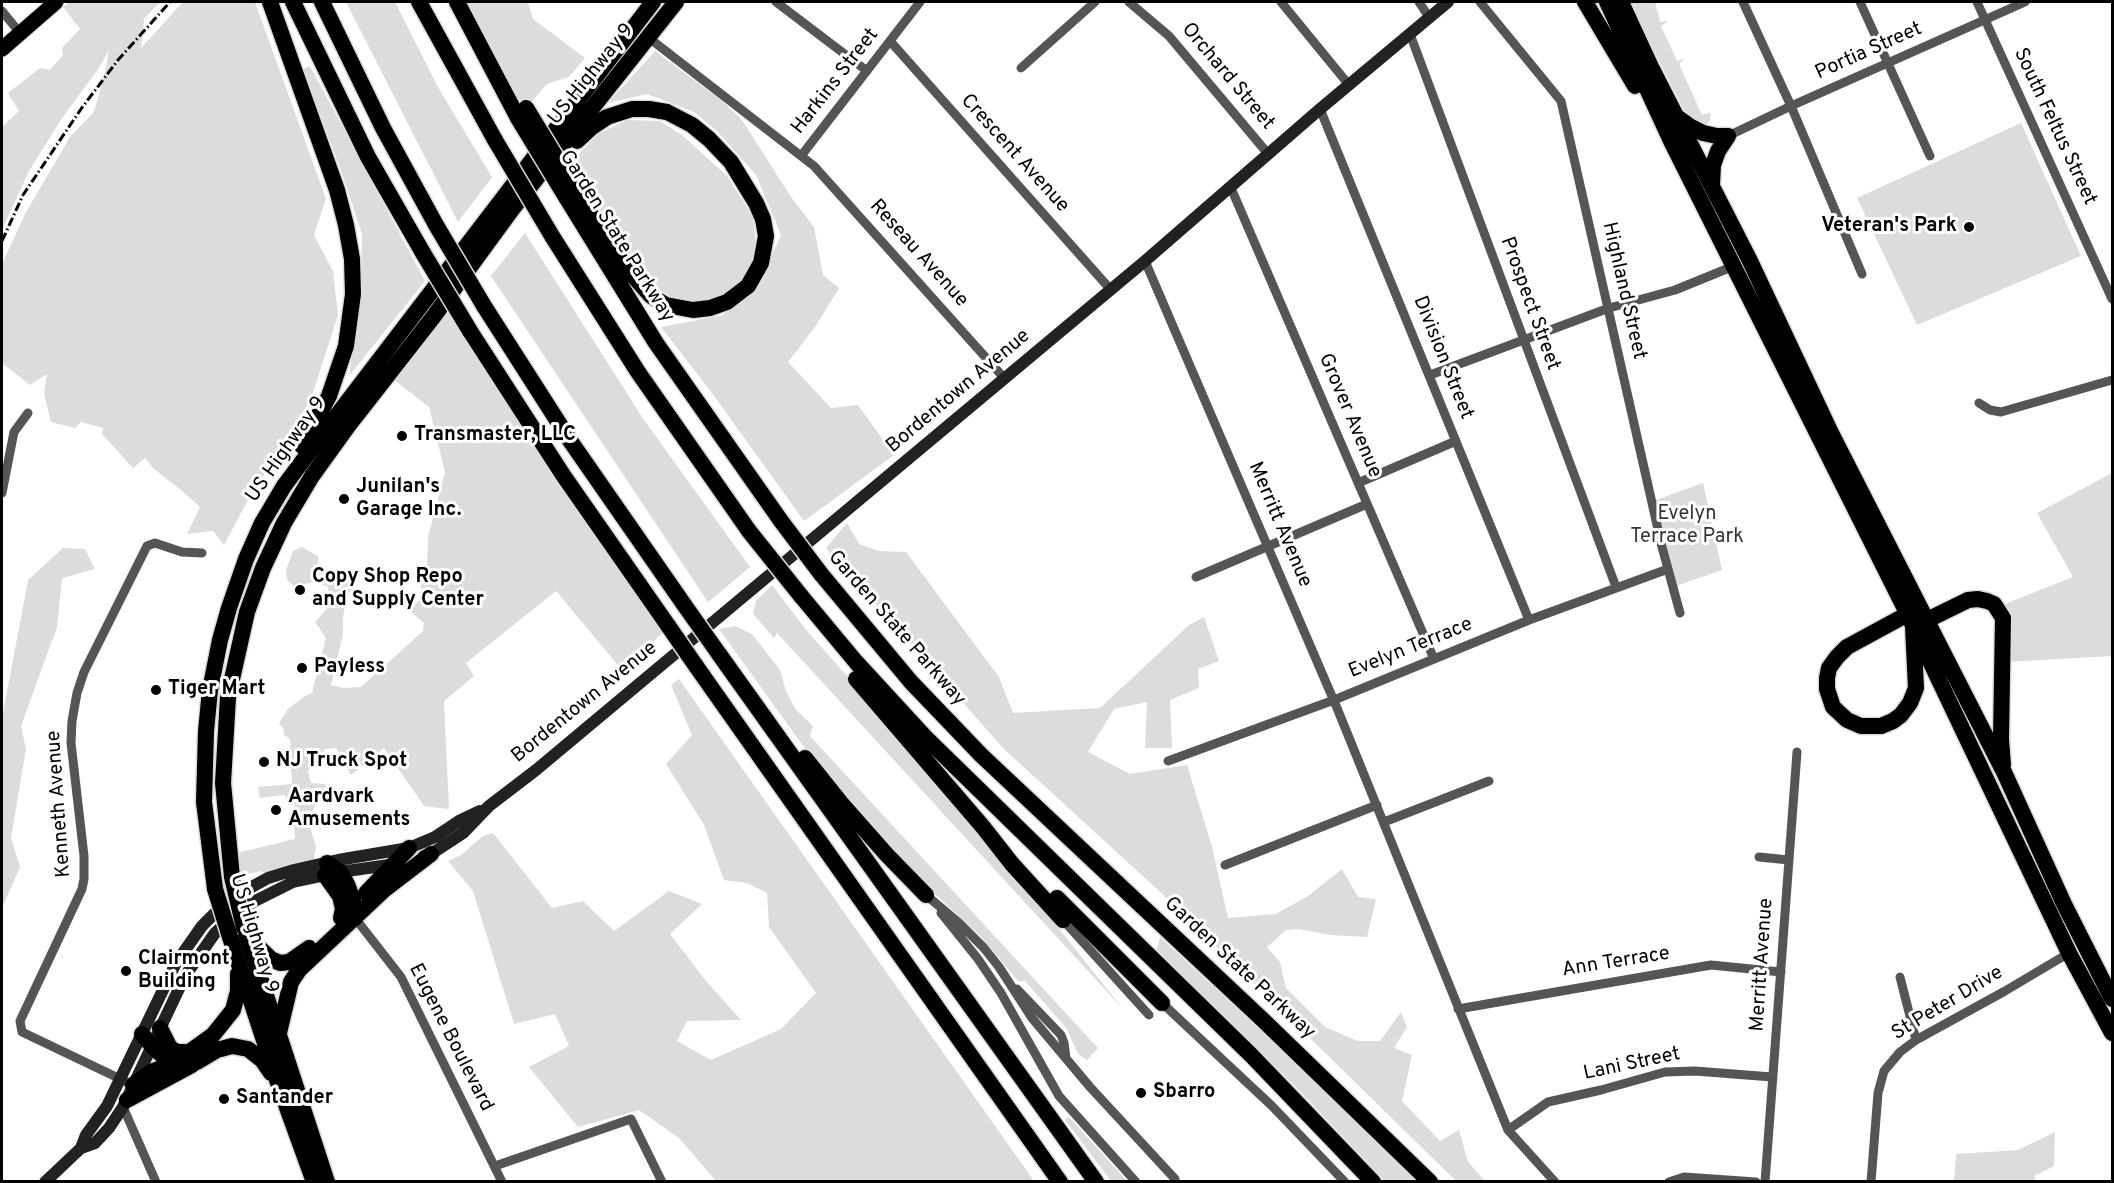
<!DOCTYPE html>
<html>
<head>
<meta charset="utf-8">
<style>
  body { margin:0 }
  #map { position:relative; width:2114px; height:1183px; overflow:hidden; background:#fff; font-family:Overpass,sans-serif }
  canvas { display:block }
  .frame { position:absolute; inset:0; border:3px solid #000; pointer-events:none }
</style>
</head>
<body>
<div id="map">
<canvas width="2114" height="1183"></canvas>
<div class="frame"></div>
</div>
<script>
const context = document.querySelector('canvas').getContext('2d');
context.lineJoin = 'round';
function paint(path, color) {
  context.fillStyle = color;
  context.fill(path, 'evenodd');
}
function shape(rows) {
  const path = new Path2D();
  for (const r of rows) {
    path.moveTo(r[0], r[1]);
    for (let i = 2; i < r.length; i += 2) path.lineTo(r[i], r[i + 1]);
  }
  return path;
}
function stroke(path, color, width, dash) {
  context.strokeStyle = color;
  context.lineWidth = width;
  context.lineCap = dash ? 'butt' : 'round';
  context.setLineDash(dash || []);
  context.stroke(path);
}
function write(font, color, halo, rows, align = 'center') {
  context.font = font + ' Overpass,sans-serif';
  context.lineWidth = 6;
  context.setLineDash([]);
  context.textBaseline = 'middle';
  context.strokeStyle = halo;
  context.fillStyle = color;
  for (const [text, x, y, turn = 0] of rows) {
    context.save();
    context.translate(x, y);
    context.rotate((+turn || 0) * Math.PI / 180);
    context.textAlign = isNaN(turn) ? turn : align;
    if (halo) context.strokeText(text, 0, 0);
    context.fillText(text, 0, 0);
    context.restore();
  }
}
paint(shape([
  [70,2,160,2,144,19,141,48,183,2,255,2,326,199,314,235,333,271,338,315,310,402,248,500,224,545,213,531,187,534,200,507,182,491,153,468,145,458,133,468,102,434,103,428,81,422,75,428,51,422,44,393,47,374,30,385,2,363,2,264,25,214,70,137,94,112,105,72,109,50,99,68,62,118,29,171,2,230,2,127,19,111,8,93,40,68,50,70,63,55,62,48,80,29,63,7],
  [346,2,395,2,439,89,492,177,458,222],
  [457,2,528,2,533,19,585,58,569,77,547,84,526,108,488,59],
  [1629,2,1655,2,1660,22,1668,21,1661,26,1677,61,1685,59,1679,64,1702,115,1709,113,1711,114,1710,121,1707,124,1703,125,1690,118,1685,112],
  [655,51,721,100,742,120,791,197,814,227,823,275,839,288,815,327,788,362,831,408,858,405,894,455,804,521,712,393,661,327,723,315,758,285,781,235,756,175,717,131,694,112,647,94,608,103],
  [310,66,425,281,349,376,361,299,362,234,343,176,303,69],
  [627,120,660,121,682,135,727,176,753,217,757,255,738,288,706,302,681,303,647,282,622,255,573,160,598,134],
  [2021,123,2081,256,1917,325,1857,198],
  [525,233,644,420,750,567,708,602,491,276],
  [449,295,669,627,622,670,556,591,466,663,474,676,444,701,449,809,424,806,384,748,351,775,336,748,326,749,317,757,308,772,311,783,325,784,328,794,322,801,316,802,309,824,316,846,313,866,268,878,262,871,232,877,229,855,295,839,294,819,296,819,294,800,286,800,285,795,260,798,258,787,292,784,290,739,284,735,283,728,279,723,288,709,305,696,312,693,326,638,315,622,331,604,331,596,327,586,314,582,294,586,287,580,286,570,293,551,302,547,319,557,317,568,320,574,325,579,357,581,346,598,343,618,343,634,331,685,344,688,361,687,423,631,424,623,410,611,421,598,421,584,427,567,428,537,445,472,429,407,388,375],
  [2112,473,2112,656,2005,662,1997,607,2073,577,2037,513],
  [1703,483,1722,570,1676,586,1656,500],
  [847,523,859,544,880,551,906,552,999,677,1013,713,1100,708,1189,625,1204,617,1219,661,1198,669,1199,688,1170,700,1172,748,1145,748,1147,702,1114,709,1088,752,1130,774,1187,765,1212,847,1228,918,1276,914,1308,896,1342,869,1358,897,1376,899,1367,937,1331,935,1298,929,1286,930,1267,947,1280,962,1286,988,1325,1027,1358,1041,1380,1041,1401,1012,1407,1027,1394,1048,1412,1055,1402,1101,1440,1141,1459,1130,1468,1162,1485,1181,1456,1181,1170,901,1004,749,826,548],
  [63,548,85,549,95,569,62,578,57,627,21,726,26,749,11,838,20,867,2,908,2,718,28,580],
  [772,585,807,631,947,788,1123,1009,777,633,774,638,753,614,756,601],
  [735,626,752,634,780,670,786,691,796,710,813,726,810,736,1098,1048,1087,1060,1078,1054,1067,1029,1025,981,1018,981,981,937,932,891,878,835,804,747,719,629],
  [679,679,1034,1181,716,1181,679,1138,639,1110,578,1127,529,1067,569,1046,555,1014,514,1024,473,891,448,861,461,855,483,836,493,833,552,908,583,901,614,931,669,891,702,904,670,934,706,981,741,1020,687,1021,677,1041,711,1060,781,1029,816,993,769,927,767,893,747,883,724,880,704,825,666,764,692,735,671,685],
  [1160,937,1338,1103,1416,1181,1385,1181,1294,1085,1157,950],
  [1069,1117,1127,1181,1111,1181,1065,1120],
  [2055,1132,2054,1166,2034,1176,2036,1181,1954,1181,1956,1154,2018,1150]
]), '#dcdcdc');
const primary = shape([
  [2,49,56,2]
]);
const highway = shape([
  [270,2,337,190,346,225,352,259,353,294,346,346,329,396,302,446],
  [293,2,368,157,423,253],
  [322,2,383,128,436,225],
  [419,2,495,140],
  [457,2,518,118],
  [1585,2,1635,86],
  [1607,2,1671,141,1908,615,2069,953,2112,1033],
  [1621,2,1652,69,1750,261,1831,433,2004,772,2064,904,2112,999],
  [1677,117,1691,127,1703,133,1717,136,1728,136],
  [1712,185,1713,165,1718,151,1728,136],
  [574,187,607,241,628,270,651,296,666,305,693,310,710,308,727,302,748,286,761,263,766,236,763,219,756,203,731,162,709,139,692,125,667,112,649,109,632,109,607,117,592,127,577,141],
  [566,197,656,343,781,521],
  [552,236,638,372,749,531],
  [484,306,571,442,685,606],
  [470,331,563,475,669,627],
  [821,574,911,682,981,755,1264,1021,1430,1182],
  [801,596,856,662,925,737,1251,1055,1373,1182],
  [1917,609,1847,647,1837,657,1829,668,1827,678,1827,689,1833,707,1847,720,1861,726,1881,726,1893,721,1901,715,1910,703,1916,688,1913,627,1968,600,1978,599,1987,601,1994,604,2003,618,2001,739,2003,765],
  [719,654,1096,1182],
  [696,666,1060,1182],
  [856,679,983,827,1012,864,1063,920],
  [805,758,841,803,887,855,926,895],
  [327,863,340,872,347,884,353,900,355,918],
  [325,875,340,896,343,909,341,918],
  [232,877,223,783,228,697,247,612,263,568,284,523,312,476,348,426,434,316,513,208,676,2],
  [215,889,204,802,206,731,210,690,220,640,229,608,246,559,262,523,284,486,328,427,653,2],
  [366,893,409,848],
  [1057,898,1162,1003],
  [244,928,327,1182],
  [230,937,277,1080,314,1182],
  [249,938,271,959,280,963,289,962,309,948],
  [160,1028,170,1048,177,1052,185,1052],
  [279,1033,291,982,299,970,384,890,431,854],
  [142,1034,152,1046,166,1059,174,1063,197,1062,217,1050,232,1046,248,1049,262,1060,271,1073],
  [133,1085,151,1072,174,1063,213,1035,233,1010,238,991,238,974],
  [127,1100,192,1065]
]);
stroke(primary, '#dbdbdb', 17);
stroke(highway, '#dbdbdb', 19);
stroke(shape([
  [776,2,867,71],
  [1129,2,1169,36,1269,155],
  [1281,2,1349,85],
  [1419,2,1429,17],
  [1480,2,1561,101,1662,547,1680,613],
  [1743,2,1791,106,1862,274],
  [1860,2,1930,156],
  [1977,2,2112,299],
  [2,11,20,33],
  [1410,34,1616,587],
  [649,38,814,166,1005,379],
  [890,41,1111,290],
  [1021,68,1095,2],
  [1320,109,1529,620],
  [1728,136,1791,106,2025,2],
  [801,156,920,2],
  [1231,188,1434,659],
  [1145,261,1337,708,1508,1130,1555,1182],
  [1430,375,1609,308,1675,290,1734,266],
  [1979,403,1990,410,2001,412,2112,380],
  [1358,483,1456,441],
  [2,493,14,432,28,413],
  [1196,577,1367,504],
  [1168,761,1334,700,1529,620,1668,569],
  [1384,822,1489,781],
  [1759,857,1789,860],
  [1225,865,1377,805],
  [926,895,959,923,984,948,999,967,1032,1018,1090,1087,1175,1179],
  [941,913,978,959,1001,993,1059,1096,1136,1182],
  [355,918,401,977,502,1182],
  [1063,920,1149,1015],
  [1900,977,1916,1040],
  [1017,989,1061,1035,1064,1043,1066,1058],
  [1162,1003,1272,1106,1345,1182],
  [1458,1009,1711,965,1781,972],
  [133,1085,22,1032,20,1021,82,889,84,879,84,856,71,743,72,721,77,693,84,672,147,546,155,543,182,552,202,553],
  [123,1107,156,1182],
  [1508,1130,1548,1102,1601,1090,1665,1072,1695,1071,1772,1077],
  [495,1166,631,1119,662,1182],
  [1669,1182,1684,1177,1756,1182],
  [1765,1182,1797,752],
  [1871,1182,1878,1093,1884,1071,1900,1052,1916,1040,2005,991,2069,953]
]), '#555', 9);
stroke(shape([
  [424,856,431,854,463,833,489,806,536,770,1145,261,1320,109,1448,2],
  [81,1148,86,1135,107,1106,176,963,202,926,228,900,268,878,294,870,338,860,409,848,435,837,459,821,480,811],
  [45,1182,81,1148,95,1143,109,1128,123,1107,185,976,215,933,234,915,255,901,293,882,340,872,396,864]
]), '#222', 12);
stroke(primary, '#000', 15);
stroke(highway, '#000', 16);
stroke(shape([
  [2,241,23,195,81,109,118,60,170,2]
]), '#000', 3, [9, 3, 1.5, 3]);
const highwayBridge = shape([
  [526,108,574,187],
  [518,118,566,197],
  [495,140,552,236],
  [436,225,484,306],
  [423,253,470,331],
  [781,521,821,574],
  [749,531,801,596],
  [685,606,719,654],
  [669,627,696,666],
  [232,877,244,928],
  [215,889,230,937]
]);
stroke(highwayBridge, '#dbdbdb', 19, []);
stroke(highwayBridge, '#000', 16);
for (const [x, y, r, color] of [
  [1969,227,6,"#000"],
  [402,436,6,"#000"],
  [344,499,6,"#000"],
  [300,590,6,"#000"],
  [302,668,6,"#000"],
  [156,690,6,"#000"],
  [264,762,6,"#000"],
  [276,810,6,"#000"],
  [126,971,6,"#000"],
  [1141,1093,6,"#000"],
  [224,1099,6,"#000"]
]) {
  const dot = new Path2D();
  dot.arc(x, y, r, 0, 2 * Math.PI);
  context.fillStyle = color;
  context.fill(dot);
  stroke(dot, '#fff', 2);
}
write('20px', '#000', '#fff', [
  ["Portia Street",1869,52,-24],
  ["US Highway 9",592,75,-51],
  ["Orchard Street",1227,77,50],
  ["Harkins Street",836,82,-52],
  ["South Feltus Street",2054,127,65],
  ["Crescent Avenue",1014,154,48],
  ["Garden State Parkway",616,237,58],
  ["Reseau Avenue",918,254,48],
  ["Highland Street",1623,291,77],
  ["Prospect Street",1529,304,70],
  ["Division Street",1442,358,68],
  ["Bordentown Avenue",959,392,-40],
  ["Grover Avenue",1349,416,67],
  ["US Highway 9",287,450,-55],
  ["Merritt Avenue",1279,525,67],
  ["Garden State Parkway",896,629,49],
  ["Evelyn Terrace",1411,649,-22],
  ["Bordentown Avenue",585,703,-39],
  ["Kenneth Avenue",60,804,-94],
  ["US Highway 9",253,934,73],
  ["Ann Terrace",1616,963,-9],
  ["Merritt Avenue",1763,965,-86],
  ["Garden State Parkway",1239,969,43],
  ["St Peter Drive",1948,1004,-31],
  ["Eugene Boulevard",450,1038,63],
  ["Lani Street",1632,1065,-12]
]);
write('bold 20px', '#000', '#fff', [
  ["Veteran's Park",1957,227,"right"],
  ["Transmaster, LLC",414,436],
  ["Junilan's",356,488],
  ["Garage Inc.",356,511],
  ["Copy Shop Repo",312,578],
  ["and Supply Center",312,601],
  ["Payless",314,668],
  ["Tiger Mart",168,690],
  ["NJ Truck Spot",276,762],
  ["Aardvark",288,798],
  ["Amusements",288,821],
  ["Clairmont",138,960],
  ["Building",138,983],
  ["Sbarro",1153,1093],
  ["Santander",236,1099]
], 'left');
write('20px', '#333', '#fff', [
  ["Evelyn",1687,515],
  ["Terrace Park",1687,538]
]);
</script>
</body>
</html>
